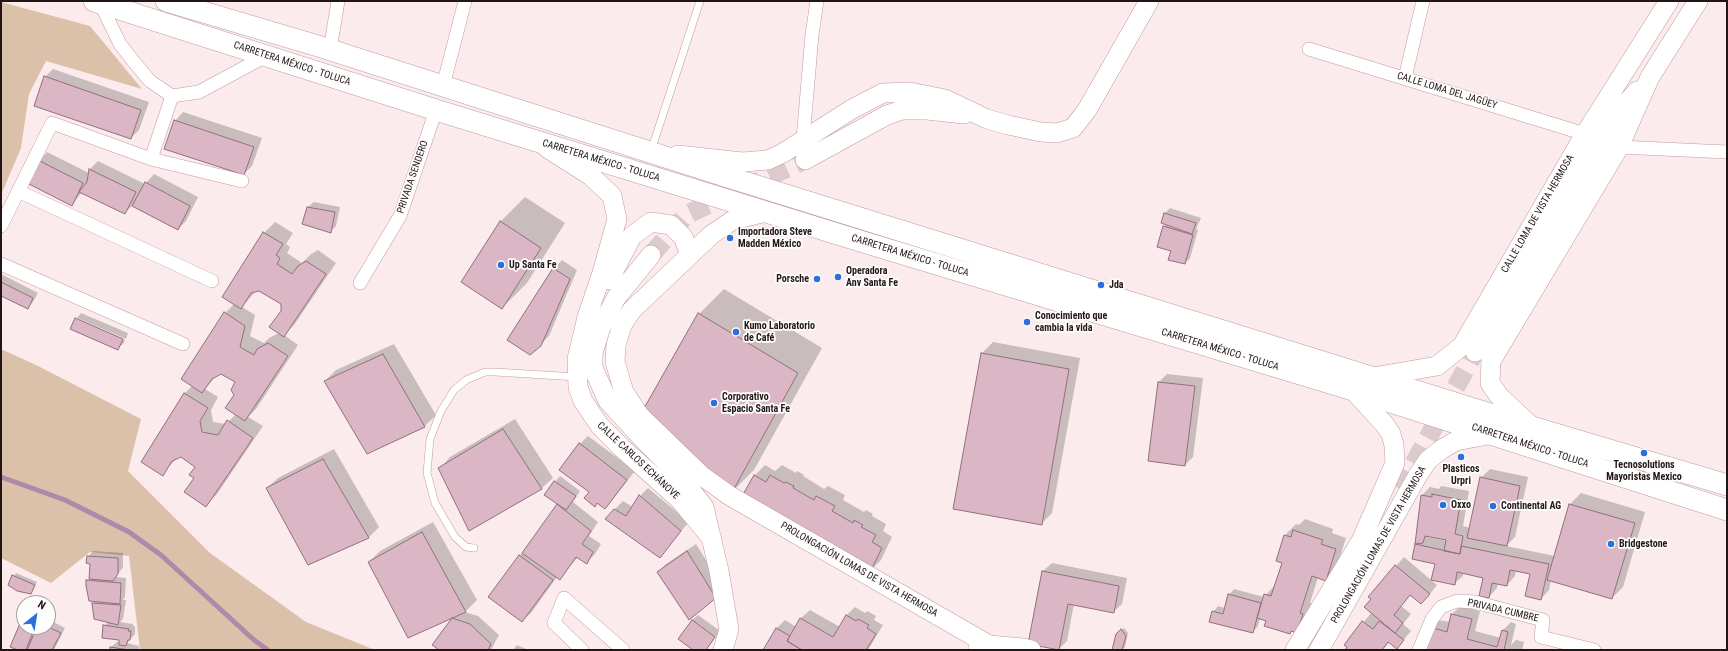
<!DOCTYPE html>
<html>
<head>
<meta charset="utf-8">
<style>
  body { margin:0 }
  #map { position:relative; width:1728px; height:651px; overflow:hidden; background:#fcebec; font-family:"Roboto Condensed",sans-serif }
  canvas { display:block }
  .frame { position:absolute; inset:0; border:2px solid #231516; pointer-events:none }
  .north { position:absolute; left:16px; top:595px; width:40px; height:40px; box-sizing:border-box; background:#fdfdfd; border:1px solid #a6a0a1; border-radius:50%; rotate:30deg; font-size:11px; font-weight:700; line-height:16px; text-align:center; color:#231516 }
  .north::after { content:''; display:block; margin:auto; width:14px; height:18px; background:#2c6edb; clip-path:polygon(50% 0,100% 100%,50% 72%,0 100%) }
</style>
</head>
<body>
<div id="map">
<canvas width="1728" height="651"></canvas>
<div class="frame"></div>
<div class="north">N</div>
</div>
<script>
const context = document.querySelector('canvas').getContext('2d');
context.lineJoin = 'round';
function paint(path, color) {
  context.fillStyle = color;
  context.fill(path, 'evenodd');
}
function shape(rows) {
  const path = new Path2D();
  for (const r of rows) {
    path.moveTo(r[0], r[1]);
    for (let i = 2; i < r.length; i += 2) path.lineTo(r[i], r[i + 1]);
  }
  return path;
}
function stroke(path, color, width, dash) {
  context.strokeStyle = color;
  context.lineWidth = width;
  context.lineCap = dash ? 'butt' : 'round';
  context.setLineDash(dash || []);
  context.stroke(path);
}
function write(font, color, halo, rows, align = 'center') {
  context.font = font + ' "Roboto Condensed",sans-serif';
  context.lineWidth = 3.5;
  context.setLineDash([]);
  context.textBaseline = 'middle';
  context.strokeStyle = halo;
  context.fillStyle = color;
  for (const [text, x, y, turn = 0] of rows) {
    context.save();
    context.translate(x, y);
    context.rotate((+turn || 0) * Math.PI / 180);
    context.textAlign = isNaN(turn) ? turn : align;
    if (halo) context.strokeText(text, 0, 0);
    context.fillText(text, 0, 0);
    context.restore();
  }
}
paint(shape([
  [1,2,90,26,142,89,46,61,29,94,21,148,1,195],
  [1,349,38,366,141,419,128,471,210,553,306,622,375,650,140,650,129,556,90,552,51,583,1,558]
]), '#dcc1aa');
paint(shape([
  [53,69,149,102,139,130,131,138,45,77],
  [183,112,262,138,252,166,244,174,175,121],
  [47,152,89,173,90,169,98,161,145,184,154,174,198,197,186,221,178,229,133,205,125,213,82,192,72,205,39,161],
  [525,197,565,223,527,283,502,308,500,222],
  [314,202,340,207,336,226,330,232,304,223,308,207],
  [1170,208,1201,218,1196,229,1198,230,1190,258,1185,263,1172,251,1164,227,1166,224,1165,213],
  [275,222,293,233,286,244,290,247,287,253,302,263,310,255,318,250,336,263,294,325,284,335,298,345,256,409,248,417,263,426,217,494,206,505,195,478,196,467,181,456,177,458,162,474,184,394,192,386,225,313,234,304,224,297,264,233],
  [259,290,282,304,279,333,269,338,264,343,250,336,255,315,242,307,256,291],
  [221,373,237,382,236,414,226,424,213,422,211,410,218,397,205,389,217,375],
  [562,260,577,270,549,336,540,345,554,269],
  [1,274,38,293,33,302,28,308,1,294],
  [724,289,822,348,754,470,730,494,631,433,699,314],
  [81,313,128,333,126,339,77,318,77,320,125,340,124,343,118,348,71,328,76,319],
  [993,342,1080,358,1052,513,1041,524,982,353],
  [394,344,436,415,425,426,367,453,325,381,336,370],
  [1167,374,1203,378,1193,457,1185,465,1149,460,1159,382],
  [515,419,553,478,542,488,469,529,440,468,450,457],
  [588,436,635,471,613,499,605,508,590,492,580,444],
  [334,449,379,527,369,537,267,488,278,478],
  [765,465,775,471,782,465,796,473,797,471,804,475,803,476,824,489,828,486,845,495,843,500,864,512,866,510,873,514,872,516,886,524,883,531,892,537,881,560,870,571,754,476],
  [1490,469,1528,477,1515,537,1506,546,1555,556,1570,504,1581,493,1645,512,1623,587,1612,598,1551,580,1549,590,1541,599,1531,573,1516,570,1515,576,1507,585,1498,583,1497,588,1489,597,1484,577,1463,573,1463,576,1454,584,1436,563,1413,559,1422,495,1430,487,1439,489,1441,486,1469,491,1463,526,1470,528,1481,478],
  [1429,535,1447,539,1447,541,1427,537],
  [560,476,580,491,573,502,598,522,589,536,601,544,595,554,587,562,578,557,560,578,557,577,531,613,522,621,519,556,526,549,558,504,545,494],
  [648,488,689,522,660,556,614,510,623,501,633,507,640,496],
  [1305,519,1333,529,1332,533,1346,538,1336,569,1326,580,1318,577,1310,603,1313,604,1308,621,1290,633,1260,618,1258,626,1253,632,1213,612,1218,606,1225,608,1229,595,1234,589,1264,597,1276,584,1283,562,1285,535,1296,524,1299,525],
  [433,522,477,600,465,612,478,616,499,635,491,650,441,650,452,619,456,616,369,562,380,551],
  [696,544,724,589,716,597,658,572,666,564],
  [93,551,123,553,123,567,116,577,126,578,125,597,123,600,126,600,123,619,120,622,133,624,133,626,135,626,135,634,127,643,139,646,139,650,111,650,111,647,117,642,120,642,120,639,104,626,108,622,93,604,95,601,87,581,90,578,91,563,88,557],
  [1404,557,1437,585,1429,595,1411,594,1401,606,1411,614,1403,624,1411,631,1397,648,1389,642,1383,650,1346,650,1349,647,1345,644,1372,612,1372,599,1369,596],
  [1052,563,1127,578,1122,604,1113,612,1074,604,1067,641,1059,649,1029,643,1043,571],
  [16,573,37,582,31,593,9,584],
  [1461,606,1480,611,1475,631,1501,638,1502,631,1511,622,1516,624,1511,645,1516,640,1524,642,1522,650,1425,650,1431,628,1439,620,1450,622,1452,614],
  [855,607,865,613,867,611,876,616,874,620,883,625,868,650,764,650,777,628,785,620,796,627,801,618,810,610,840,627,847,615],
  [698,615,720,631,706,650,695,650,692,620],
  [24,619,24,627,48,627,48,619,65,628,54,650,28,650,30,646,26,650,21,650,22,621],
  [1124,628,1128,633,1125,647,1122,650,1113,650,1120,631],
  [517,645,526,649,529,649,531,650,513,650]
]), '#0003');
stroke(shape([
  [1,477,65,500,129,532,161,555,254,640,268,650]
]), '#ae89aa', 5);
const building = shape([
  [44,76,141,110,131,139,34,106,44,76],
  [174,120,254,147,244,175,164,149,174,120],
  [38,160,83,183,72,206,27,183,38,160],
  [89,169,136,192,125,214,79,192,87,182,89,169],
  [145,182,190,206,178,230,132,206,145,182],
  [307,207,335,212,331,233,302,224,307,207],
  [1164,213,1196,223,1192,234,1161,223,1164,213],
  [500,221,541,248,502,309,461,282,500,221],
  [1163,226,1193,235,1185,264,1168,260,1171,251,1157,247,1163,226],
  [263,232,283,244,276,255,280,258,277,264,292,274,298,266,306,261,326,274,284,337,269,327,281,311,281,304,259,291,251,293,241,309,222,297,263,232],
  [553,268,570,279,541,346,530,355,507,340,553,268],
  [1,282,33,298,28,309,1,296,1,282],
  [224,312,245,326,240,347,254,355,257,349,268,343,288,356,245,421,225,408,234,395,231,390,235,382,221,374,212,379,202,393,181,379,224,312],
  [698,313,798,373,730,496,630,433,698,313],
  [75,318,123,339,118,350,70,329,75,318],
  [981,353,1069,369,1042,525,953,509,981,353],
  [383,354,425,427,367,454,324,381,383,354],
  [1158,382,1195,386,1185,466,1148,461,1158,382],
  [184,393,208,408,200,421,202,432,218,435,227,420,253,438,206,507,184,492,194,478,189,475,195,467,181,457,172,461,163,476,141,462,184,393],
  [503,429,542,489,469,531,438,468,503,429],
  [579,443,627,480,605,509,597,503,595,507,584,498,589,492,559,470,579,443],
  [323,459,369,538,308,565,266,488,323,459],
  [754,475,766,482,770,475,784,483,786,482,794,486,793,488,814,500,816,496,835,506,832,511,853,523,854,520,863,525,861,527,876,535,872,542,882,548,870,572,741,498,754,475],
  [1480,477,1520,486,1507,546,1467,538,1480,477],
  [554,481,576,496,566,510,544,495,554,481],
  [1432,494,1461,500,1455,534,1463,536,1460,554,1444,551,1446,540,1425,536,1423,543,1415,544,1421,495,1432,497,1432,494],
  [639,495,681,531,660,558,605,519,614,509,626,516,639,495],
  [557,504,591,531,582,544,593,552,587,564,576,557,560,580,522,553,557,504],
  [1569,504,1635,523,1612,599,1547,580,1569,504],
  [1293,530,1323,540,1321,544,1336,549,1326,581,1312,576,1300,613,1303,614,1297,633,1291,631,1290,634,1264,626,1266,621,1257,618,1264,594,1271,596,1282,563,1276,561,1284,535,1291,537,1293,530],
  [422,532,466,612,408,638,368,562,422,532],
  [1415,544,1460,554,1461,546,1549,564,1541,600,1525,596,1530,574,1510,570,1507,586,1492,583,1489,598,1479,596,1483,578,1457,572,1455,585,1431,580,1435,564,1412,559,1415,544],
  [687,551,716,598,689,620,657,572,687,551],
  [519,555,553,580,522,622,488,597,519,555],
  [87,556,118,558,118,574,113,581,89,579,90,564,86,563,87,556],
  [1395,565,1430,594,1421,604,1410,595,1394,615,1403,623,1395,633,1364,607,1371,599,1368,597,1395,565],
  [1042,571,1119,586,1114,613,1068,604,1059,650,1028,644,1042,571],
  [12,575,35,585,31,594,17,591,8,585,12,575],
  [86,580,121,583,120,604,89,601,86,586,86,580],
  [1228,594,1261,603,1253,633,1209,622,1212,611,1223,614,1228,594],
  [92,603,121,605,118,625,94,619,92,603],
  [1451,614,1472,619,1467,639,1497,647,1502,630,1508,632,1504,650,1424,650,1430,627,1447,632,1451,614],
  [846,615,856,621,858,619,869,625,867,628,876,634,866,650,802,650,787,641,800,618,833,637,846,615],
  [452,618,470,624,491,644,488,650,439,650,432,645,452,618],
  [692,620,715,637,706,650,693,650,678,639,692,620],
  [21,621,24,622,24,627,35,627,26,650,18,650,10,647,21,621],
  [1362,621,1373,629,1379,621,1404,640,1397,649,1388,642,1382,650,1345,650,1347,647,1344,645,1362,621],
  [103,625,129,629,128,631,131,631,130,640,128,640,126,646,119,645,119,640,102,638,103,625],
  [37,627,48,627,61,633,52,650,27,650,37,627],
  [776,628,790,636,787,641,802,650,763,650,776,628],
  [1121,629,1126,636,1122,650,1112,650,1116,634,1121,629],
  [110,647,129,650,110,650,110,647]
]);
paint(building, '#dbb6c4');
stroke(building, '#91707d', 1);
stroke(shape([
  [651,255,686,215,805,160],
  [1400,489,1475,352]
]), '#dbcbcc', 19, [19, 10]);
const lane = shape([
  [651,151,700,1],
  [474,548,466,547,455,537,435,503,427,473,430,439,441,411,454,390,466,380,485,372,495,372,577,377]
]);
const street = shape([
  [100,3,120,44,134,62,150,81,172,96,199,92,266,56],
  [1309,49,1585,134],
  [330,50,338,1],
  [1405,78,1423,1],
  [443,86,465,1],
  [803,139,812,35,817,1],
  [1619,147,1727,152],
  [151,159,172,96],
  [18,191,212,281],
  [1,226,52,123,151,159,242,181],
  [1,264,183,344],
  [360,283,400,216,436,110],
  [582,650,554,623,564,598,623,650],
  [1419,650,1432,619,1441,607,1457,601,1475,602,1543,620,1541,637,1594,650]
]);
const secondary = shape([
  [547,148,591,176,612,196,617,219,602,273,587,317,577,359,578,387,583,401,600,426,622,448,681,501,712,539],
  [678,155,742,162,768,160,783,153,852,109,883,93,910,92,945,99,987,119,1008,125,1041,132,1057,133,1073,128,1087,110,1149,1],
  [805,160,887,115,902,110,927,110,964,114],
  [766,212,733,220,711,235,632,310,622,325,616,345,615,362,624,392,639,415,702,476,730,496,989,645],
  [651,255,616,298,601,327,593,353,593,368,608,401,644,440,679,475,704,507,719,571,729,629,723,650],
  [609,280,632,236,651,222,671,225,683,237,690,254],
  [1475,352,1618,113,1637,91],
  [1373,377,1437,366,1462,346,1585,134,1669,1],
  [1532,427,1499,396,1490,383,1491,361,1619,147,1650,77,1698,1],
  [978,648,989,645,1023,648,1031,650],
  [1295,650,1361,541,1395,463,1394,445,1391,434,1385,425,1353,390],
  [1319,650,1418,475,1428,460,1442,449,1456,441,1493,434]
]);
const primary = shape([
  [94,1,436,110,860,241,1353,390,1727,510],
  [166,1,318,46,728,177,1532,427,1727,485]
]);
stroke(lane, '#c29b9c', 8);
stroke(street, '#c29b9c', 14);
stroke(secondary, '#c29b9c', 20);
stroke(primary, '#c29b9c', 22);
stroke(lane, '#fff', 7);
stroke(street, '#fff', 13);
stroke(secondary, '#fff', 19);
stroke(primary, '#fff', 21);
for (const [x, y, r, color] of [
  [730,238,4,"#2c6edb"],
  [501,265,4,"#2c6edb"],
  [838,277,4,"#2c6edb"],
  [817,279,4,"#2c6edb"],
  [1101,285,4,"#2c6edb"],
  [1027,322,4,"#2c6edb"],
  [736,332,4,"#2c6edb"],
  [714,403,4,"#2c6edb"],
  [1644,453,4,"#2c6edb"],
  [1461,457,4,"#2c6edb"],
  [1443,505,4,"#2c6edb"],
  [1493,506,4,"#2c6edb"],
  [1611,544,4,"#2c6edb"]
]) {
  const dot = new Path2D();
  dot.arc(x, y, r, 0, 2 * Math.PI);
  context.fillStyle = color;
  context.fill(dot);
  stroke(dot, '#fdfdfd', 1.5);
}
write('10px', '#231516', '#fdfdfd', [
  ["CARRETERA MÉXICO - TOLUCA",292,64,18],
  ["CALLE LOMA DEL JAGÜEY",1447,91,17],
  ["CARRETERA MÉXICO - TOLUCA",601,161,17],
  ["PRIVADA SENDERO",413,177,-71],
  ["CALLE LOMA DE VISTA HERMOSA",1538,214,-60],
  ["CARRETERA MÉXICO - TOLUCA",910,256,17],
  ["CARRETERA MÉXICO - TOLUCA",1220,350,17],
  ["CARRETERA MÉXICO - TOLUCA",1530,446,18],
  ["CALLE CARLOS ECHÁNOVE",638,461,43],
  ["PROLONGACIÓN LOMAS DE VISTA HERMOSA",1379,545,-60],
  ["PROLONGACIÓN LOMAS DE VISTA HERMOSA",859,570,30],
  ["PRIVADA CUMBRE",1503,611,13]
]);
write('bold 10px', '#231516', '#fdfdfd', [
  ["Importadora Steve",738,232],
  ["Madden México",738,244],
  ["Up Santa Fe",509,265],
  ["Operadora",846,271],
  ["Anv Santa Fe",846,283],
  ["Porsche",809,279,"right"],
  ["Jda",1109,285],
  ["Conocimiento que",1035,316],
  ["cambia la vida",1035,328],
  ["Kumo Laboratorio",744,326],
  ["de Café",744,338],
  ["Corporativo",722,397],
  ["Espacio Santa Fe",722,409],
  ["Tecnosolutions",1644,465,"center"],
  ["Mayoristas Mexico",1644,477,"center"],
  ["Plasticos",1461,469,"center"],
  ["Urpri",1461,481,"center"],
  ["Oxxo",1451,505],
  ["Continental AG",1501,506],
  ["Bridgestone",1619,544]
], 'left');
</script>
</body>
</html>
